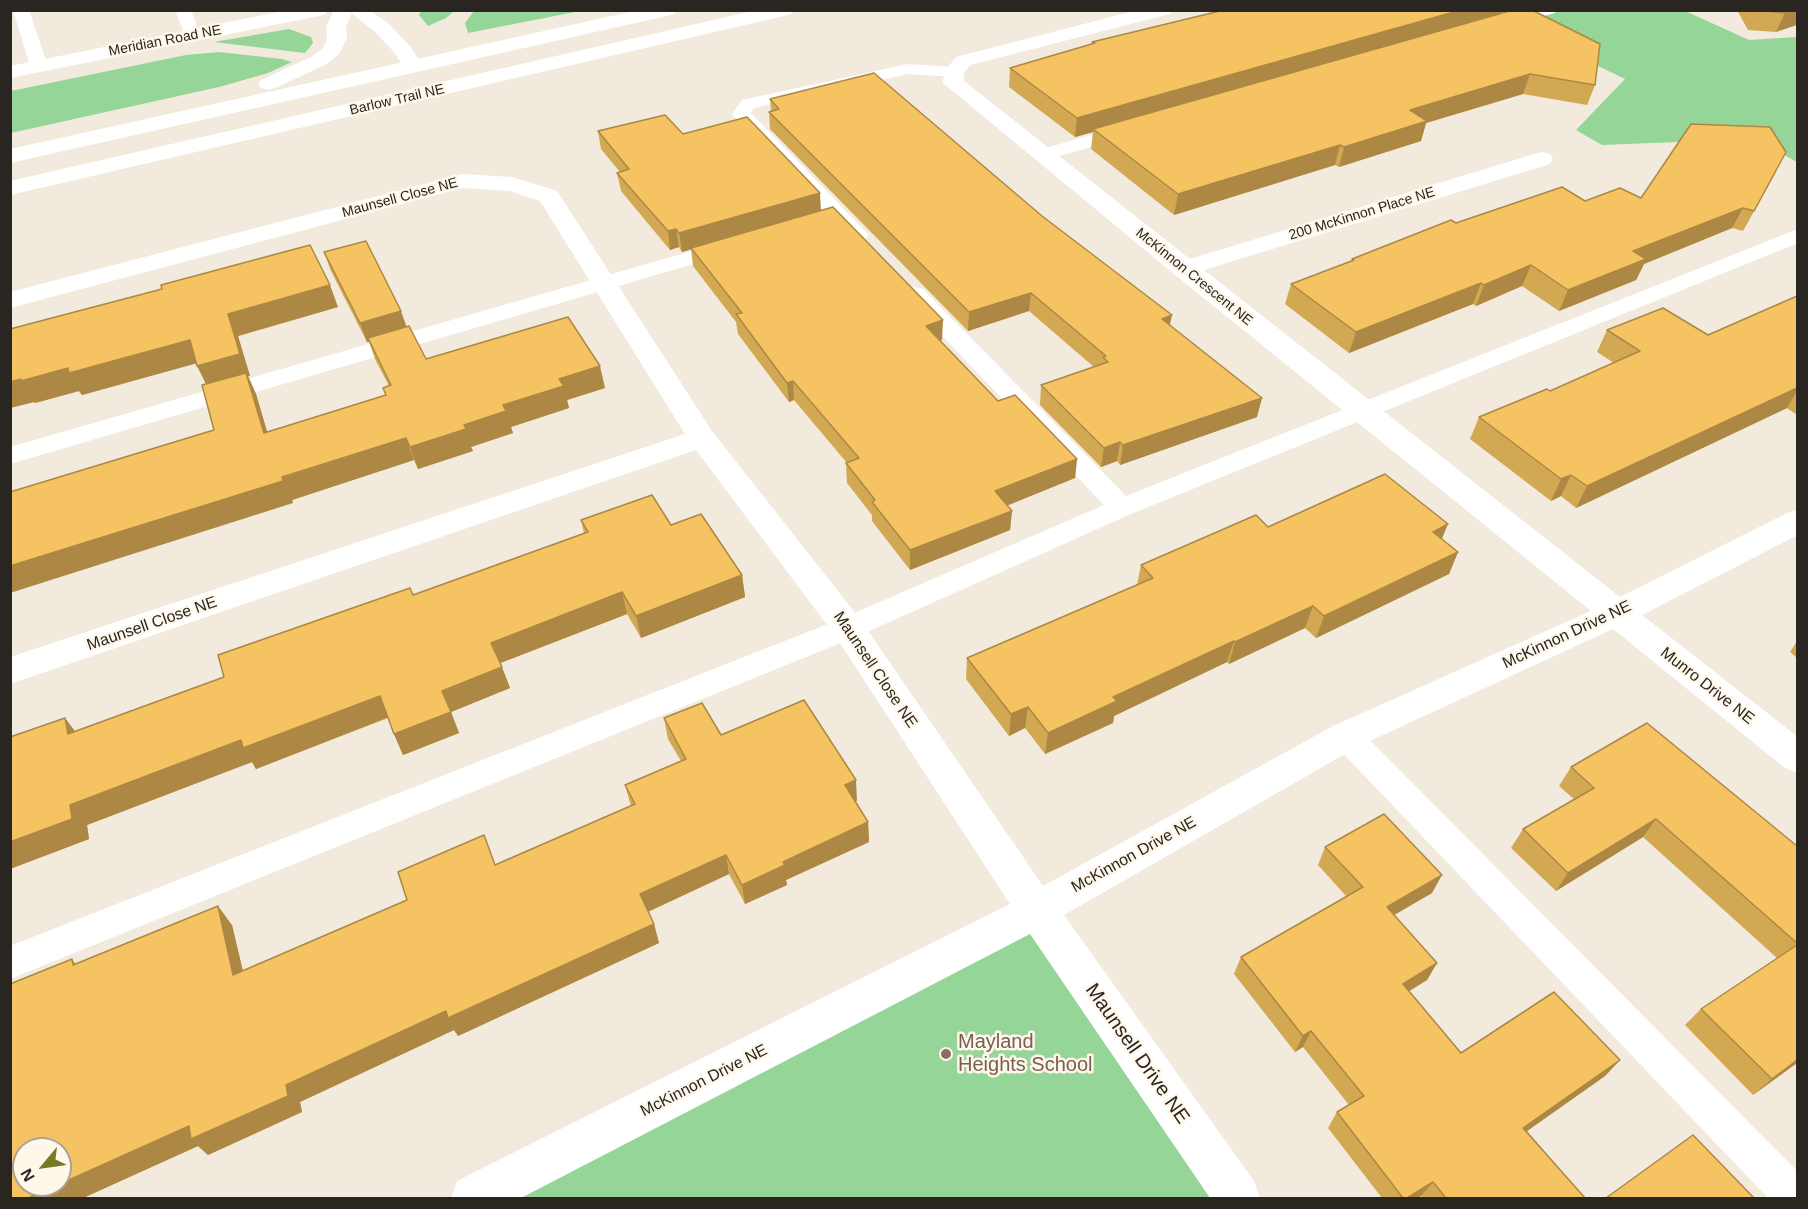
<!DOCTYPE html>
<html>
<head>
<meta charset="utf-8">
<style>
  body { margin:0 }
  #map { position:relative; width:1808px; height:1209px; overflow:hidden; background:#f1eadd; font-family:Arial,sans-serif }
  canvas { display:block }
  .frame { position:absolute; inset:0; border:12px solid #292621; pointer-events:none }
  .north { position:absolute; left:12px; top:1137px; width:60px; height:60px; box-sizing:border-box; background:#fff7ea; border:2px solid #a9a39a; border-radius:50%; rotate:241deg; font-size:16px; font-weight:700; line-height:24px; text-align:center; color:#292621 }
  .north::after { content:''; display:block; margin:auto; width:21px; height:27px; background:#787b23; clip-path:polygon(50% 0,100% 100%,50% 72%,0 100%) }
</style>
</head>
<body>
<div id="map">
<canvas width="1808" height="1209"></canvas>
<div class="frame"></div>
<div class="north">N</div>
</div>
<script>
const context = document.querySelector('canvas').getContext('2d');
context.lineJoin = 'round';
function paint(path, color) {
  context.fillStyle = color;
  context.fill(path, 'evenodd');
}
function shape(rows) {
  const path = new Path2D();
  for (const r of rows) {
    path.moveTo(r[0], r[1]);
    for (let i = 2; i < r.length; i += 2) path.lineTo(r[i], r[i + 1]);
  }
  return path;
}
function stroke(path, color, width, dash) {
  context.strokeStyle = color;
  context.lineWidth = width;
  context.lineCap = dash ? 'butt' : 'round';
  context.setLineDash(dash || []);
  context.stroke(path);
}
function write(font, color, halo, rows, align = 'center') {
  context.font = font + ' Arial,sans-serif';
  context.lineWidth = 5;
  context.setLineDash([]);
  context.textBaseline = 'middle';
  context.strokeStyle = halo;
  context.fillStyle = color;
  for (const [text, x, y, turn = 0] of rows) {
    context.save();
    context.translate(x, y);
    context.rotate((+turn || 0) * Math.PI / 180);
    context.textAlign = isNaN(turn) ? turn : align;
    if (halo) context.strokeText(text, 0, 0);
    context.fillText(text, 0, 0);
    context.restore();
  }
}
paint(shape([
  [1683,10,1749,40,1797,37,1797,162,1773,149,1727,140,1602,145,1576,130,1625,79,1508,22,1549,11],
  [421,11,421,10,454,11,446,18,428,26,419,15],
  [474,11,474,10,580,11,468,33,465,23],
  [289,29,311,37,313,43,305,53,214,42],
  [219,52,282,59,292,62,268,73,219,87,11,133,11,91,186,55],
  [1037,910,1237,1198,474,1198]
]), '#95d598');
paint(shape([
  [13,10,29,10,48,66,45,70,39,71,33,70,30,66,13,10],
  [175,10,191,10,201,36,199,40,187,40,175,10],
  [1529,10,1557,10,1555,13,1500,29,1492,24,1494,20,1529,10],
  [908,64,954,67,960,68,963,72,960,76,954,77,908,74,754,108,751,113,869,235,865,239,858,241,851,239,732,114,742,100,908,64],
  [1130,124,1137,126,1139,130,1137,134,1042,161,1035,159,1032,155,1035,151,1130,124],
  [1798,229,1798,243,1131,514,858,636,10,979,10,946,838,620,1104,505,907,299,904,294,907,289,915,287,923,289,1126,496,1798,229],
  [730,240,738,241,741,246,738,251,10,464,10,447,730,240],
  [1346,724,1357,727,1798,1172,1798,1198,1768,1198,1335,745,1330,736,1335,727,1346,724]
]), '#fff');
paint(shape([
  [288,10,328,10,326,14,319,16,10,78,10,66,288,10],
  [347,10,369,10,388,23,410,46,423,66,420,70,406,70,392,50,374,31,347,10],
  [1138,10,1172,10,1170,14,970,65,964,73,964,81,1190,259,1534,154,1542,152,1550,154,1553,159,1550,164,1204,270,1620,597,1787,513,1798,510,1798,535,1642,615,1798,737,1798,773,1785,768,1613,629,1359,746,1064,915,1254,1181,1260,1198,1210,1198,1030,934,521,1198,451,1198,457,1181,1010,904,836,637,696,450,10,684,10,657,685,434,540,201,510,191,463,188,10,308,10,292,463,174,512,177,557,191,712,431,860,619,1043,886,1333,726,1591,611,1174,274,943,83,944,72,956,57,1138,10]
]), '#fff');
paint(shape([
  [334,10,353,10,346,27,347,39,338,55,325,65,275,88,268,90,261,88,258,84,261,80,311,57,323,48,327,39,326,27,334,10],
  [639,10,676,10,674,14,667,16,10,163,10,149,639,10],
  [757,10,793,10,791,14,784,16,10,195,10,181,757,10]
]), '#fff');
paint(shape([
  [1737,10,1797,10,1776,32,1748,30],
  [1500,14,1595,85,1587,105,1523,94,1426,123,1421,141,1339,167,1335,165,1174,215,1091,149,1093,132,1075,137,1009,87,1010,68,1092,44,1092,42],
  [770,99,1170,325,1257,417,1120,465,1117,461,1101,467,1040,405,1041,385,1094,367,1029,311,968,331,770,129,769,112,771,111],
  [598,131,683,134,821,210,942,340,940,340,998,401,1077,459,1075,478,1007,505,1012,511,1010,530,910,570,872,521,872,515,847,483,846,463,847,463,794,400,789,402,738,334,736,322,693,266,691,249,682,252,679,247,670,250,621,191,617,173,620,172,601,149],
  [1776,172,1743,231,1732,228,1644,264,1636,280,1559,311,1522,286,1476,306,1473,304,1349,353,1285,304,1291,284,1351,262,1352,259,1585,201,1641,198],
  [324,252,406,327,426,359,605,388,567,400,569,408,511,427,513,433,471,447,473,451,418,469,414,460,292,500,293,503,214,430,206,384,197,363,82,395,79,391,35,403,34,402,10,408,10,329,338,307,238,336,250,376,248,376,256,394,267,432,386,395,383,388,389,386,375,359,369,342,367,342,331,271],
  [1797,296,1797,415,1787,408,1576,508,1561,496,1551,501,1470,439,1479,417,1550,391,1614,363,1597,352,1607,330,1708,335],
  [581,520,671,525,742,575,745,597,641,638,627,614,500,663,510,688,451,712,459,733,403,755,394,734,388,718,256,769,252,762,87,825,89,839,10,869,10,737,75,731,224,677,413,595,584,533],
  [1268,527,1442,539,1458,552,1449,574,1316,638,1305,628,1229,664,1227,662,1114,716,1113,723,1045,754,1025,728,1009,736,966,679,967,658,1137,585,1141,565],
  [1797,641,1797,658,1790,652],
  [664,718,721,735,857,801,855,801,868,822,869,842,786,880,787,885,745,904,729,874,648,912,654,924,659,943,458,1036,454,1030,300,1102,302,1112,208,1155,198,1146,83,1198,10,1198,72,959,76,964,232,925,243,971,496,864,631,806,625,785,681,761,668,739],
  [1571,767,1797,846,1797,1063,1753,1095,1685,1025,1701,1009,1777,958,1643,837,1556,891,1511,848,1523,829,1574,799,1559,786],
  [1325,847,1432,893,1394,915,1437,963,1427,980,1409,991,1461,1053,1620,1060,1605,1076,1527,1131,1585,1198,1423,1198,1421,1196,1418,1198,1382,1198,1328,1128,1337,1112,1349,1105,1303,1047,1295,1052,1234,974,1241,957,1347,897,1318,865]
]), '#d3a853');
paint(shape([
  [1461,10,1502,10,1500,16,1093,129,1093,132,1075,137,1077,118],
  [1793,10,1797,10,1797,25,1776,32,1785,13],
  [1530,74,1523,94,1426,123,1421,141,1339,167,1344,147,1410,110],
  [1340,145,1335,165,1174,215,1178,194],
  [820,193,821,212,682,252,679,233],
  [1743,208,1732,228,1644,264,1636,280,1559,311,1568,290,1633,251],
  [676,229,679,247,670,250,668,231],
  [1531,265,1522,286,1476,306,1484,285],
  [1481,283,1473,304,1349,353,1356,332],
  [330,285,338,307,238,336,250,376,248,376,256,394,274,455,208,388,197,366,228,314],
  [1031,293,1029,311,968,331,969,312],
  [401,311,408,331,368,338,369,342,367,342,360,323],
  [1172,315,1168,334,1162,319],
  [943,320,942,340,926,345,926,326],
  [190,340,201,362,82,395,79,391,35,403,34,402,10,408,10,382],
  [600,366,605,388,567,400,569,408,511,427,513,433,471,447,473,451,418,469,410,447,464,425,559,379],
  [793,381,794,400,789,402,787,383],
  [1797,388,1797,391,1787,408,1576,508,1587,486],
  [1262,398,1257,417,1120,465,1123,445],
  [406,438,414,460,292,500,293,503,10,593,10,566],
  [1120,442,1117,461,1101,467,1104,448],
  [1077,459,1075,478,994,511,995,491],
  [1571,475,1561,496,1551,501,1561,479],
  [1012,511,1010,530,910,570,910,550],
  [1448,524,1439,546,1433,532],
  [1458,552,1449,574,1316,638,1324,616],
  [742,575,745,597,641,638,636,616],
  [622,592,627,614,498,664,491,643],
  [1313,606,1305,628,1229,664,1235,642],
  [1234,641,1227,662,1114,716,1113,723,1045,754,1048,733,1113,697],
  [502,667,510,688,451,712,459,733,403,755,394,734,442,691],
  [380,696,389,717,256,769,252,762,87,825,89,839,10,869,10,842,70,805,241,740],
  [1028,707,1025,728,1009,736,1011,714],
  [65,718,81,739,68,734],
  [856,780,857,801,846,805,845,785],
  [1656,819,1643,837,1556,891,1568,873],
  [868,822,869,842,786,880,787,885,745,904,742,885,783,862],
  [726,855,729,874,645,913,640,894],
  [1442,875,1432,893,1377,925,1387,907],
  [218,906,232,925,248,993,233,975],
  [654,924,659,943,458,1036,454,1030,300,1102,302,1112,208,1155,198,1146,83,1198,28,1198,189,1126,286,1085,446,1011],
  [1437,963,1427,980,1393,1001,1403,984],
  [1311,1031,1303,1047,1295,1052,1303,1036],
  [1620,1060,1605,1076,1510,1143,1523,1128],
  [1797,1060,1797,1063,1753,1095,1772,1079],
  [1433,1182,1421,1196,1418,1198,1407,1198]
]), '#ac8844');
const building = shape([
  [1224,10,1461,10,1077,118,1010,68,1095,43,1092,42,1224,10],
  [1513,10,1532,10,1600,44,1595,85,1530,74,1410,110,1427,121,1344,147,1340,145,1178,194,1093,129,1513,10],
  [1757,10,1793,10,1785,13,1757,10],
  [874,73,1042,216,1172,315,1162,319,1262,398,1123,445,1120,442,1104,448,1041,385,1108,362,1103,357,1106,356,1031,293,969,312,769,112,779,109,770,99,874,73],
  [665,115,683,134,747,117,820,193,679,233,676,229,668,231,617,173,629,169,598,131,665,115],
  [1691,124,1770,127,1786,152,1754,211,1743,208,1633,251,1646,259,1568,290,1531,265,1484,285,1481,283,1356,332,1291,284,1354,260,1352,259,1451,220,1456,223,1562,187,1585,201,1620,188,1641,198,1691,124],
  [833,207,943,320,926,326,998,401,1015,395,1077,459,995,491,1012,511,910,550,872,502,875,500,846,463,859,458,793,381,787,383,736,314,742,313,691,248,833,207],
  [366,241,401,311,360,323,324,252,366,241],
  [310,245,330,285,228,314,240,354,197,366,190,340,69,373,68,368,21,381,21,379,10,382,10,329,162,289,161,285,310,245],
  [1797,296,1797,388,1587,486,1571,475,1561,479,1479,417,1547,389,1550,391,1640,351,1607,330,1663,308,1708,335,1797,296],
  [568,317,600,366,559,379,564,386,503,405,506,411,464,425,466,429,410,447,406,438,282,477,283,481,10,566,10,492,214,430,202,385,246,373,264,433,386,395,383,388,391,385,368,338,409,326,426,359,568,317],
  [1385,474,1448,524,1433,532,1458,552,1324,616,1313,606,1235,642,1234,641,1113,697,1117,701,1048,733,1028,707,1011,714,967,658,1153,578,1141,565,1256,515,1268,527,1385,474],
  [652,495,671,525,701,514,742,575,636,616,622,592,491,643,502,667,442,691,451,712,394,734,380,696,243,748,241,740,70,805,72,819,10,842,10,737,65,718,68,734,224,677,218,655,410,588,413,595,588,532,581,520,652,495],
  [804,700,856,780,845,785,868,822,783,862,785,865,742,885,726,855,640,894,654,924,448,1018,446,1011,286,1085,288,1096,191,1139,189,1126,60,1184,60,1149,24,1149,24,1185,58,1185,28,1198,10,1198,10,984,72,959,73,965,218,906,233,975,407,900,398,872,484,835,495,865,635,804,625,785,686,759,664,718,702,703,721,735,804,700],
  [1647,723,1797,846,1797,943,1656,819,1568,873,1523,829,1594,788,1571,767,1647,723],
  [1384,814,1442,875,1387,907,1437,963,1403,984,1461,1053,1554,992,1620,1060,1523,1128,1585,1198,1446,1198,1433,1182,1407,1198,1403,1198,1337,1112,1364,1096,1311,1031,1303,1036,1241,957,1363,887,1325,847,1384,814],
  [1797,945,1797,1060,1772,1079,1701,1009,1797,945],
  [1693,1135,1754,1198,1606,1198,1693,1135]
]);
paint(building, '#f5c361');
stroke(building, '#ac8844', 1.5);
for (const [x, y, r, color] of [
  [946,1054,6,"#8d6e63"]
]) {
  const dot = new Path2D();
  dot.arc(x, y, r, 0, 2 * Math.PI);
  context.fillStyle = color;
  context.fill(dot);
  stroke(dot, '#fff7ea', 2);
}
write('14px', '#292621', '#fff7ea', [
  ["Meridian Road NE",165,41,-11],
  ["Barlow Trail NE",397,100,-13],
  ["Maunsell Close NE",400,198,-15],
  ["200 McKinnon Place NE",1362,214,-17],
  ["McKinnon Crescent NE",1194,277,39]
]);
write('16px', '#292621', '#fff7ea', [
  ["Maunsell Close NE",152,624,-19],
  ["McKinnon Drive NE",1567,635,-25],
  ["Maunsell Close NE",875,670,56],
  ["Munro Drive NE",1707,686,38],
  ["McKinnon Drive NE",1134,855,-29],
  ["McKinnon Drive NE",704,1081,-27]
]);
write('20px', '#785e54', '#fff7ea', [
  ["Mayland",958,1042],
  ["Heights School",958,1065]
], 'left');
write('20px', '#292621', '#fff7ea', [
  ["Maunsell Drive NE",1137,1054,55]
]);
</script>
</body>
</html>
